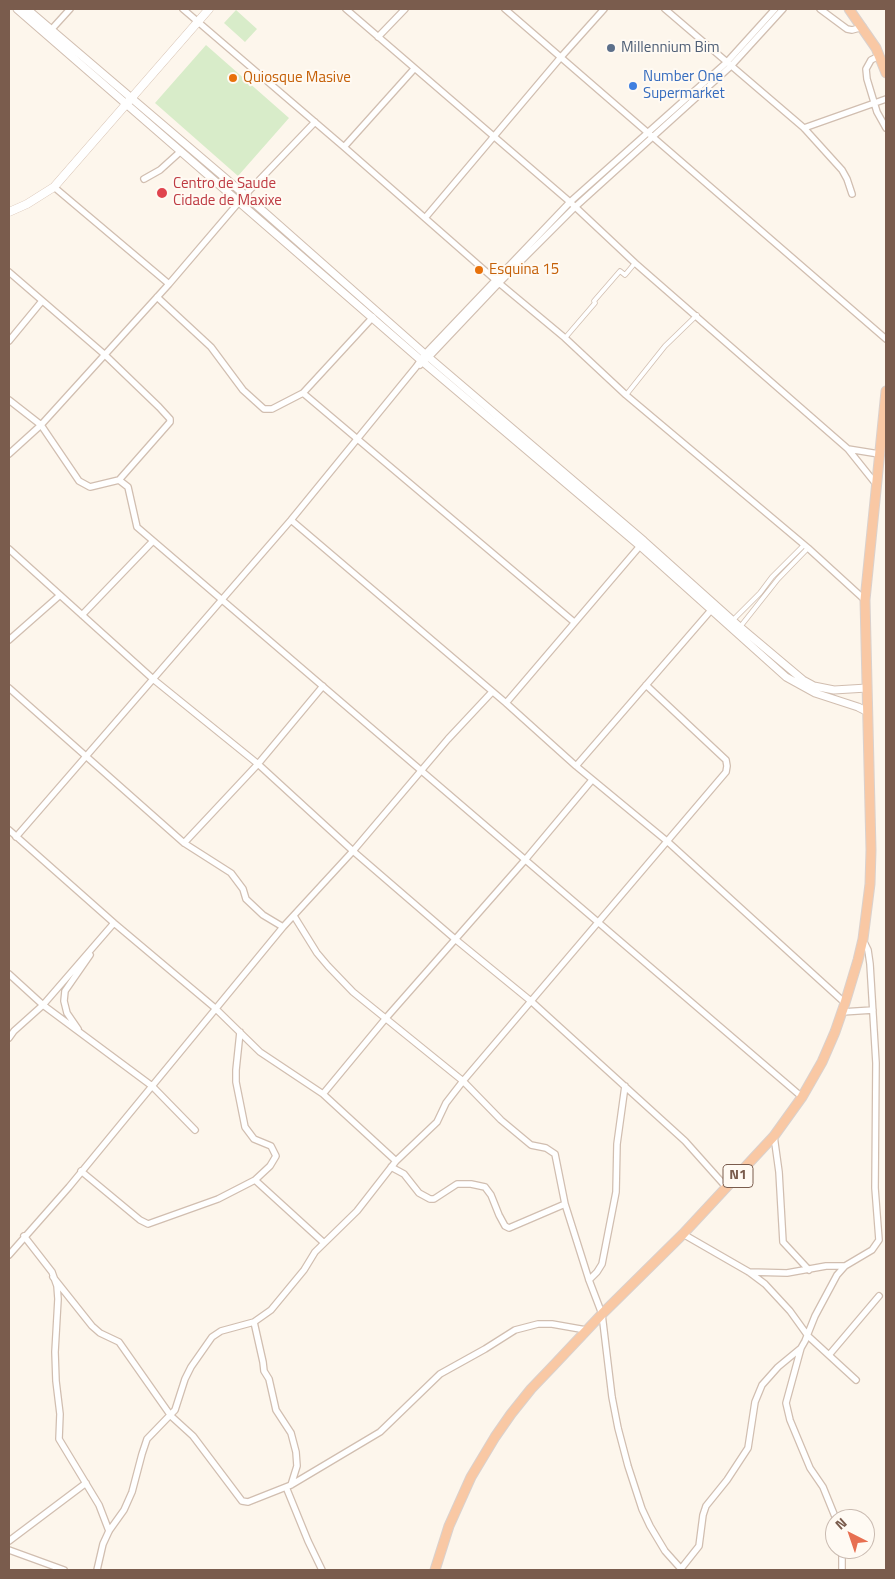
<!DOCTYPE html>
<html>
<head>
<meta charset="utf-8">
<style>
  body { margin:0 }
  #map { position:relative; width:895px; height:1579px; overflow:hidden; background:#fdf6ec; font-family:"Titillium Web",sans-serif }
  canvas { display:block }
  .frame { position:absolute; inset:0; border:10px solid #7a5c4d; pointer-events:none }
  .north { position:absolute; left:825px; top:1509px; width:50px; height:50px; box-sizing:border-box; background:#fffaf3; border:1px solid #cabbb1; border-radius:50%; rotate:319deg; font-size:14px; font-weight:700; line-height:20px; text-align:center; color:#7a5c4d }
  .north::after { content:''; display:block; margin:auto; width:18px; height:22px; background:#e76f51; clip-path:polygon(50% 0,100% 100%,50% 72%,0 100%) }
</style>
</head>
<body>
<div id="map">
<canvas width="895" height="1579"></canvas>
<div class="frame"></div>
<div class="north">N</div>
</div>
<script>
const context = document.querySelector('canvas').getContext('2d');
context.lineJoin = 'round';
function paint(path, color) {
  context.fillStyle = color;
  context.fill(path, 'evenodd');
}
function shape(rows) {
  const path = new Path2D();
  for (const r of rows) {
    path.moveTo(r[0], r[1]);
    for (let i = 2; i < r.length; i += 2) path.lineTo(r[i], r[i + 1]);
  }
  return path;
}
function stroke(path, color, width, dash) {
  context.strokeStyle = color;
  context.lineWidth = width;
  context.lineCap = dash ? 'butt' : 'round';
  context.setLineDash(dash || []);
  context.stroke(path);
}
function write(font, color, halo, rows, align = 'center') {
  context.font = font + ' "Titillium Web",sans-serif';
  context.lineWidth = 4;
  context.setLineDash([]);
  context.textBaseline = 'middle';
  context.strokeStyle = halo;
  context.fillStyle = color;
  for (const [text, x, y, turn = 0] of rows) {
    context.save();
    context.translate(x, y);
    context.rotate((+turn || 0) * Math.PI / 180);
    context.textAlign = isNaN(turn) ? turn : align;
    if (halo) context.strokeText(text, 0, 0);
    context.fillText(text, 0, 0);
    context.restore();
  }
}
paint(shape([
  [236,10,257,29,245,42,224,23],
  [206,45,289,118,238,176,155,103]
]), '#d8ecc9');
const pedestrian = shape([
  [565,338,595,303,594,301,620,271,625,275,635,263],
  [626,395,665,346,697,315],
  [733,620,760,593,772,577,804,545],
  [740,627,778,579,808,548]
]);
const minor = shape([
  [183,9,344,147,499,283,565,338,626,395,808,548,865,600],
  [346,9,570,202,635,263,848,449,876,484],
  [505,9,886,339],
  [665,9,804,128,842,170,847,179,852,194],
  [820,9,847,29,852,30,863,27],
  [50,31,70,9],
  [378,37,405,9],
  [879,56,871,60,866,69,867,79,877,112,886,128],
  [804,128,886,99],
  [344,147,414,69],
  [144,179,160,170,181,151],
  [54,187,169,284],
  [425,218,561,57,604,9],
  [9,272,104,354,159,407,170,419,170,422,119,480,90,487,79,481,41,425,9,400],
  [157,297,211,347,243,390,264,409,272,409,303,393,373,317],
  [9,341,42,301],
  [420,365,429,357,499,283,574,208,731,66,783,9],
  [303,393,574,622],
  [848,449,879,454],
  [9,454,41,425,169,284,245,195,315,122],
  [119,480,128,487,137,527,802,1097],
  [291,520,506,703,576,766,668,842,845,1003],
  [9,549,153,679,258,764,353,851,455,939,532,1002,685,1141,727,1188],
  [82,615,153,541],
  [9,640,59,596],
  [9,688,184,843,231,873,243,889,246,899,263,915,283,927],
  [506,703,640,546],
  [576,766,712,609],
  [9,830,114,923,215,1008,260,1052,323,1094,396,1161],
  [16,837,291,520,416,367,425,354,570,202,727,62,775,9],
  [184,843,258,764,323,686],
  [294,916,317,953,328,966,353,992,463,1081,501,1120,531,1145,546,1148,555,1154,565,1204,589,1280,602,1314,612,1397,618,1428,628,1466,642,1509,650,1526,665,1551,682,1570],
  [114,923,43,1005,152,1086,195,1130],
  [9,974,43,1005,14,1031,9,1038],
  [842,1012,873,1010],
  [78,1029,67,1013,64,1001,65,991,90,955],
  [323,1094,386,1018,525,860,592,780],
  [774,1136,779,1172,783,1242,809,1270],
  [391,1167,404,1174,419,1193,430,1199,434,1199,457,1184,471,1184,485,1187,491,1195,499,1215,505,1226,509,1228,565,1204],
  [81,1171,140,1220,148,1224,218,1199,255,1180,270,1166,276,1156,271,1146,254,1139,245,1127,236,1082,236,1070,240,1032],
  [255,1180,323,1242],
  [683,1234,749,1272,765,1284,790,1311,808,1336,856,1380],
  [24,1236,52,1272,57,1286,58,1299,55,1352,56,1381,60,1414,59,1439,99,1505,109,1531],
  [9,1255,69,1187,283,927,353,851,448,739,492,692],
  [749,1272,787,1273,826,1266,845,1266],
  [53,1277,92,1326,100,1333,119,1342,171,1416,193,1436,242,1501,248,1502,291,1485,380,1432,440,1374,485,1349,515,1330,538,1324,552,1324,586,1330],
  [589,1280,597,1272,602,1264,616,1192,617,1144,625,1086],
  [254,1322,263,1362,264,1371,269,1379,276,1410,291,1433,296,1452,297,1466,291,1485],
  [829,1355,879,1296],
  [286,1487,308,1541,322,1570],
  [836,1519,823,1487,810,1468,790,1420,786,1403,801,1348,805,1341,815,1316,837,1275,845,1266,872,1250,879,1240,875,1188,876,1063,870,964,868,950,863,940],
  [9,1541,86,1483],
  [9,1550,64,1570],
  [97,1570,103,1544,109,1531,124,1510,132,1492,142,1454,147,1439,175,1410,185,1379,191,1367,212,1337,221,1331,254,1322,271,1310,304,1270,315,1252,357,1211,396,1161,437,1122,446,1103,463,1081,726,772,727,766,726,760,646,685],
  [680,1570,699,1546,703,1515,706,1506,727,1480,748,1448,755,1402,762,1385,778,1367,801,1348],
  [842,1570,842,1549]
]);
const tertiary = shape([
  [17,9,423,362,640,546,786,677,815,693,858,707,868,712],
  [27,9,245,195,425,354,644,541,740,627,803,680,814,686,834,690,867,688]
]);
const secondary = shape([
  [9,212,27,204,54,187,209,9]
]);
const trunk = shape([
  [849,9,876,48,886,73],
  [435,1570,449,1526,471,1477,495,1437,511,1414,531,1389,553,1366,602,1314,683,1234,774,1136,802,1097,822,1062,835,1032,845,1003,858,960,863,939,870,884,871,850,865,600,886,391]
]);
stroke(pedestrian, '#d1beb0', 5.5);
stroke(minor, '#d1beb0', 8);
stroke(tertiary, '#d1beb0', 9);
stroke(secondary, '#d6c0b0', 9);
stroke(trunk, '#dad1cd', 11);
stroke(pedestrian, '#fff', 4);
stroke(minor, '#fff', 5.5);
stroke(tertiary, '#fff', 7);
stroke(secondary, '#fff', 8);
stroke(trunk, '#f9c8a4', 9);
for (const [x, y, r, color] of [
  [611,48,5,"#5c6f8a"],
  [233,78,5,"#e8710a"],
  [633,86,5,"#3f7fe0"],
  [162,193,6,"#e0444e"],
  [479,270,5,"#e8710a"]
]) {
  const dot = new Path2D();
  dot.arc(x, y, r, 0, 2 * Math.PI);
  context.fillStyle = color;
  context.fill(dot);
  stroke(dot, '#fffaf3', 2);
}
for (const [x, y, w] of [
  [738,1176,30]
]) {
  const box = new Path2D();
  box.roundRect(x - w / 2, y - 11.5, w, 23, 4);
  context.fillStyle = '#fffaf3';
  context.fill(box);
  stroke(box, '#7a5c4d', 1);
}
write('bold 14px', '#7a5c4d', null, [
  ["N1",738,1176]
]);
write('15px', '#4e5e75', '#fffaf3', [
  ["Millennium Bim",621,48]
], 'left');
write('15px', '#366cbe', '#fffaf3', [
  ["Number One",643,77],
  ["Supermarket",643,94]
], 'left');
write('15px', '#c56008', '#fffaf3', [
  ["Quiosque Masive",243,78],
  ["Esquina 15",489,270]
], 'left');
write('15px', '#be3a42', '#fffaf3', [
  ["Centro de Saude",173,184],
  ["Cidade de Maxixe",173,201]
], 'left');
</script>
</body>
</html>
